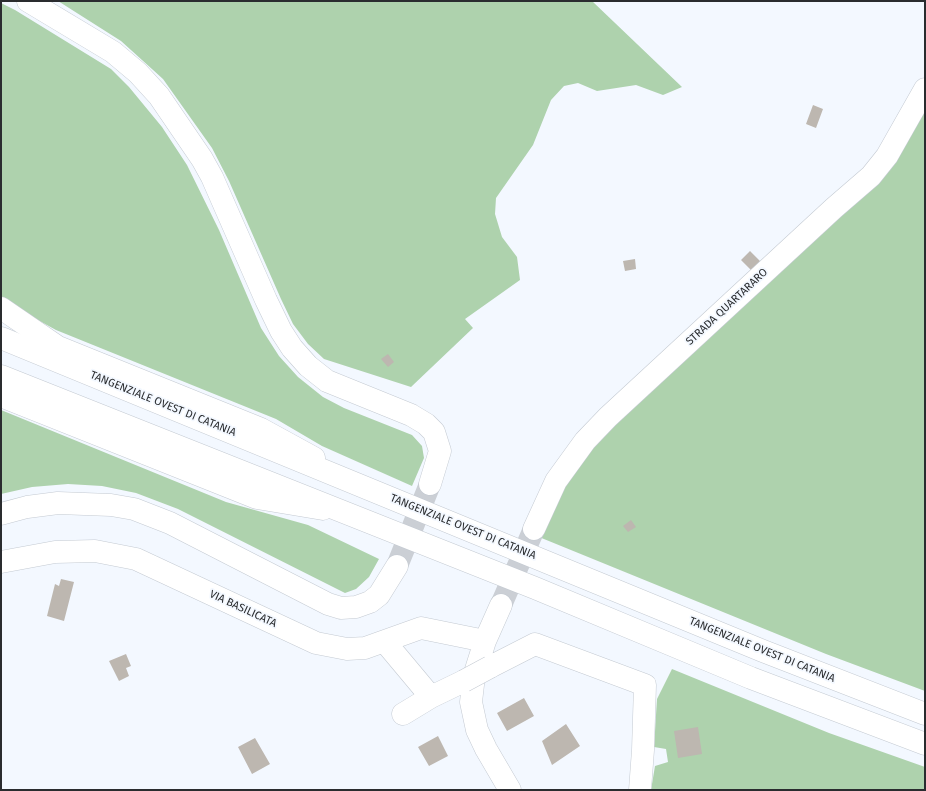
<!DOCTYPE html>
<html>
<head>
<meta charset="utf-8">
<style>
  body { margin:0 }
  #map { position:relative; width:926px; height:791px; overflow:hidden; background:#f3f8ff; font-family:"Fira Sans",sans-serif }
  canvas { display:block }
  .frame { position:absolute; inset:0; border:2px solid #2a2c2f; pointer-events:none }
</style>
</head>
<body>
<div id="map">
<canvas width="926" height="791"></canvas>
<div class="frame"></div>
</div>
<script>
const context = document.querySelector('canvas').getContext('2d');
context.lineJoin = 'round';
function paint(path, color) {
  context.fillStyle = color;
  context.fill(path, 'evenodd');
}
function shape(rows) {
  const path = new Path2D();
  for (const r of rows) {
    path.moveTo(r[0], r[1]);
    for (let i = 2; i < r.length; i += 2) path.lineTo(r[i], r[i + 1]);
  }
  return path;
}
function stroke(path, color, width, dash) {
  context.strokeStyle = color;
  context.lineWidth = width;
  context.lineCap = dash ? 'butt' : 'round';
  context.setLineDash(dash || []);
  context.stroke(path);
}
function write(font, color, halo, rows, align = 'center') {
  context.font = font + ' "Fira Sans",sans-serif';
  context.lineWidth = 3.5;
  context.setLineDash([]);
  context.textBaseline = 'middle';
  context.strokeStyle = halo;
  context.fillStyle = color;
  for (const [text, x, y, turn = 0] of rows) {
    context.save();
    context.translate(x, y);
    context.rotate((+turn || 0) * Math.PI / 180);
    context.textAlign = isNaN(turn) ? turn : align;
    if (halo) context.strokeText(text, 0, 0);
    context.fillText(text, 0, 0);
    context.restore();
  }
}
paint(shape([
  [58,1,592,1,682,87,663,95,636,85,597,91,578,83,564,86,551,100,533,145,496,198,495,214,502,237,517,257,520,280,465,319,473,328,411,387,324,359,308,344,293,324,281,299,229,181,212,148,163,79,121,41],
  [1,3,15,10,111,69,129,87,162,127,187,165,219,230,261,328,279,356,298,377,323,397,344,408,412,435,422,446,424,458,412,486,322,446,276,419,56,330,16,308,1,296],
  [925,100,925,691,826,654,539,537,576,462,837,214],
  [1,410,226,502,308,525,379,559,369,577,356,589,345,593,178,509,136,493,102,486,68,484,32,487,1,494],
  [672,669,829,733,925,767,925,790,651,790,655,766,668,762,666,749,654,747,657,699]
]), '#aed2ad');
paint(shape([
  [813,105,823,109,816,128,806,124],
  [750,251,761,262,752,271,741,260],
  [635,259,636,269,625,271,623,261],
  [388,354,394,362,388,367,381,359],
  [631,520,636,527,628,532,623,526],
  [61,579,74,582,64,621,47,616,55,584,59,586],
  [126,654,131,666,126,668,129,676,119,681,109,661],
  [524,698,534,716,507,731,497,713],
  [566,724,580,746,552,765,542,741],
  [698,727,702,754,678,758,674,731],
  [438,736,448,756,429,766,418,747],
  [255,738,270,764,252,774,238,747]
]), '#bdb7b0');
stroke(shape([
  [397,566,430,484],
  [501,605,534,529]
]), '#cbcfd5', 22, [22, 11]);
const minor = shape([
  [28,1,113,52,138,73,159,96,202,159,212,177,266,300,281,331,292,348,308,366,327,381,411,415,426,424,434,432,440,451,430,484],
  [1,308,58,347,261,429,314,458],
  [1,396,257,498,323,509],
  [1,514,27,507,58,503,111,505,134,509,170,523,328,604,341,608,356,607,370,602,379,595,397,566],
  [534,529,556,481,585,441,608,417,834,208,871,176,887,156,925,89],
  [1,562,55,552,95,551,136,559,316,643,347,649,365,648,421,628,485,641],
  [501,605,485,641,474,676,471,702,477,730,486,749,510,790],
  [385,642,431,697,464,681],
  [490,667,535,644,645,685,643,750,640,790],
  [403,714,431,697]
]);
const highway = shape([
  [1,338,763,651,925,714],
  [1,376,535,588,751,678,925,744]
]);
stroke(minor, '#c4cad2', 23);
stroke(highway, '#c4cad2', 23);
stroke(minor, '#fff', 22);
stroke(highway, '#fff', 22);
const minorBridge = shape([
  [464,681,490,667]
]);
stroke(minorBridge, '#c4cad2', 23, []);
stroke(minorBridge, '#fff', 22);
write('11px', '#2a2c2f', '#f3f8ff', [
  ["STRADA QUARTARARO",727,307,-43],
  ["TANGENZIALE OVEST DI CATANIA",163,404,22],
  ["TANGENZIALE OVEST DI CATANIA",463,527,22],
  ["VIA BASILICATA",243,609,25],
  ["TANGENZIALE OVEST DI CATANIA",762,650,22]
]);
</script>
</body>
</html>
